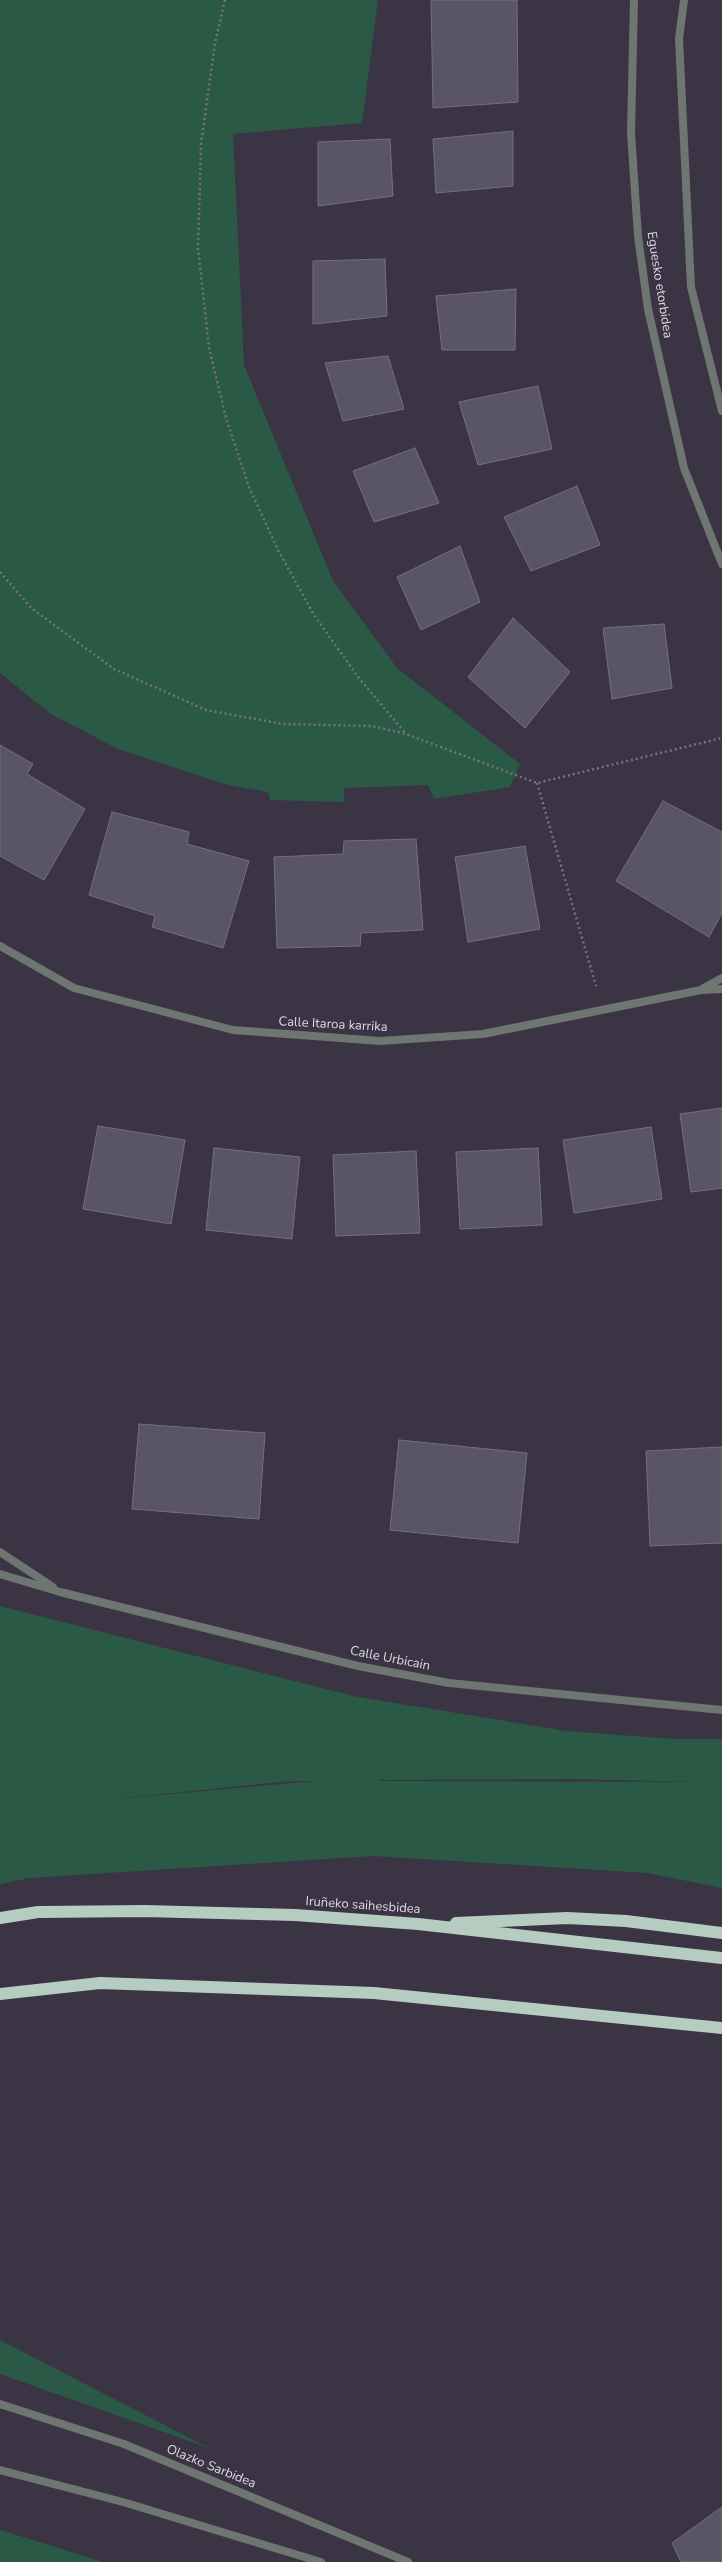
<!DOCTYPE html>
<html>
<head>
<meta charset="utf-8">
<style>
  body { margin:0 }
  canvas { display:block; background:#3a3444 }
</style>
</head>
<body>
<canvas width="722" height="2562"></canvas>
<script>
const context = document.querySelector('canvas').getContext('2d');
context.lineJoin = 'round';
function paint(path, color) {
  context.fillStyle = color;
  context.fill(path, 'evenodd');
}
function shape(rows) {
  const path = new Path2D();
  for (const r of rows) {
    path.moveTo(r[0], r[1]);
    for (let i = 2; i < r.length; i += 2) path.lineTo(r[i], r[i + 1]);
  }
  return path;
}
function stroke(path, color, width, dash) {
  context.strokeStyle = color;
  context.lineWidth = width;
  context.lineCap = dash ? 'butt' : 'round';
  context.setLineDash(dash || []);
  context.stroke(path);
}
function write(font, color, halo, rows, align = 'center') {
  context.font = font + ' "Nunito Sans",sans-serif';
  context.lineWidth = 3.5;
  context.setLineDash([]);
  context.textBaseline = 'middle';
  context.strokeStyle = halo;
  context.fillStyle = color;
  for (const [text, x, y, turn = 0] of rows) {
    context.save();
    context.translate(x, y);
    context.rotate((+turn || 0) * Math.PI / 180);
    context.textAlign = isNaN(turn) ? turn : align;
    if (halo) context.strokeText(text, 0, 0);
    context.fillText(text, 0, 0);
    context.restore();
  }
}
paint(shape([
  [0,0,378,0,362,123,233,134,244,365,333,581,397,668,520,764,510,787,434,799,428,785,344,788,344,802,270,800,268,792,228,785,118,749,51,714,0,673],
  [0,1606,353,1696,566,1731,674,1739,722,1739,722,1888,648,1873,373,1856,29,1878,0,1884],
  [571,1779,702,1782,379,1781,379,1780],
  [290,1781,315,1781,104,1800],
  [0,2340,209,2448,0,2374],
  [0,2530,46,2544,102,2562,0,2562]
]), '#2a5945');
const building = shape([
  [431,0,517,0,518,102,433,108,431,0],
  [513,131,513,186,436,193,433,139,513,131],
  [390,139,393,196,318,206,318,142,390,139],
  [385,259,387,316,313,324,313,261,385,259],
  [516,289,515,350,442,350,436,296,516,289],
  [388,356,404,409,343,421,325,363,388,356],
  [538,386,552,449,478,465,459,402,538,386],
  [415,448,439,503,374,522,353,471,415,448],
  [577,486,600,545,531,571,504,517,577,486],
  [460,546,480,602,421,630,397,577,460,546],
  [513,618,570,672,525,728,468,677,513,618],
  [664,624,672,688,612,699,603,628,664,624],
  [0,745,33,764,27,774,85,809,44,880,0,856,0,745],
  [663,801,722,832,722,913,709,937,616,881,663,801],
  [112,812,189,832,187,844,249,861,223,948,152,927,155,916,89,895,112,812],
  [416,839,423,930,361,933,360,946,277,948,274,857,343,854,344,841,416,839],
  [525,846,540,929,468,942,455,857,525,846],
  [722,1108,722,1188,691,1192,680,1114,722,1108],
  [98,1126,185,1140,171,1224,83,1209,98,1126],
  [651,1127,662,1199,574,1213,563,1140,651,1127],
  [214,1148,300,1157,292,1239,206,1230,214,1148],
  [538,1148,542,1225,460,1229,456,1152,538,1148],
  [416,1151,420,1233,336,1236,333,1155,416,1151],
  [139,1424,265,1433,259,1519,132,1509,139,1424],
  [399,1440,527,1453,518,1543,390,1530,399,1440],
  [722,1447,722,1543,650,1546,646,1451,722,1447],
  [722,2507,722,2562,681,2562,672,2543,722,2507]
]);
paint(building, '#5a5565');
stroke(building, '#756f80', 1);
stroke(shape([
  [225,0,215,43,201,144,198,248,209,348,226,418,249,487,278,550,314,615,358,677,406,734],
  [0,572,31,608,114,669,206,710,283,724,372,726,406,734,537,783,722,738],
  [537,783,596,986]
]), '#77727f', 2.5, [2, 3]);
stroke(shape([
  [0,946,74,988,233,1030,380,1041,483,1034,701,990,722,989],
  [702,989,722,978],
  [0,1552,53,1587],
  [0,1574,60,1592,358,1666,449,1683,722,1710]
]), '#6e7672', 8);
stroke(shape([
  [634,0,631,133,638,236,648,309,684,468,722,564],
  [684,0,679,39,691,287,722,411],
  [0,2404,124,2444,408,2562],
  [0,2470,123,2502,321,2562]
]), '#6e7672', 8);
stroke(shape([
  [0,1918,38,1912,145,1911,295,1915,418,1924,722,1958],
  [456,1923,567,1918,626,1921,722,1933],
  [0,1994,100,1983,374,1993,722,2028]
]), '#b7ccc1', 12);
write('13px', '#dedae4', '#3a3444', [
  ["Eguesko etorbidea",659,285,81],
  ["Calle Itaroa karrika",333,1025,3],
  ["Calle Urbicain",390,1659,11],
  ["Iruñeko saihesbidea",363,1906,4],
  ["Olazko Sarbidea",211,2467,22]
]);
</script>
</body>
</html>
